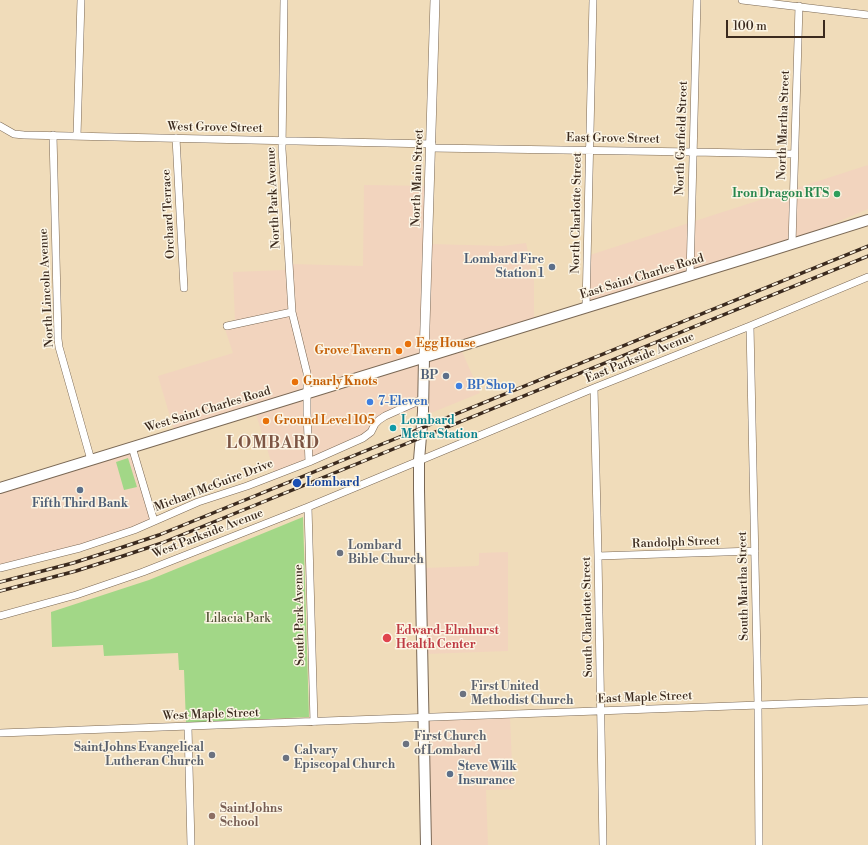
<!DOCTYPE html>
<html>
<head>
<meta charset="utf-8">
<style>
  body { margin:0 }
  #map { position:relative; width:868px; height:845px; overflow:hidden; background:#f0dcba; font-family:"Libre Bodoni",serif }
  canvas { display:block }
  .scale { position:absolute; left:726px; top:20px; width:99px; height:18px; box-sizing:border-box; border:2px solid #3b2a1e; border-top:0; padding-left:5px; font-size:12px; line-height:14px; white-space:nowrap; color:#3b2a1e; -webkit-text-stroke:3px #fcf5e5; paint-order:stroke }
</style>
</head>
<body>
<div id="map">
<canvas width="868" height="845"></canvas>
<div class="scale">100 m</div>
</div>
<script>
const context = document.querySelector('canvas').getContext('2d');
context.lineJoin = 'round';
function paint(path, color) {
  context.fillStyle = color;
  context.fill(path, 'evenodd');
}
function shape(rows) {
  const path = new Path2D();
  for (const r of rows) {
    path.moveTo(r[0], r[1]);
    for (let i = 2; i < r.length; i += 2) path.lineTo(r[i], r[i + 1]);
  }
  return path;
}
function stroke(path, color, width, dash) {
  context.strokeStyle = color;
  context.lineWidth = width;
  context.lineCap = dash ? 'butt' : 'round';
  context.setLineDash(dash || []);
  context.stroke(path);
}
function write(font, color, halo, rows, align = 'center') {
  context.font = font + ' "Libre Bodoni",serif';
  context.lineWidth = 3;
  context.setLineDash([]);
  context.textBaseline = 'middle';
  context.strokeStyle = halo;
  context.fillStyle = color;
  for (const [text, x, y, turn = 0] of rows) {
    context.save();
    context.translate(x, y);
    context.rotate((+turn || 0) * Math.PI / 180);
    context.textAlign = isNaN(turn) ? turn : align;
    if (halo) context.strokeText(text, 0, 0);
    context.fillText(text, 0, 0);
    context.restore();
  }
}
paint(shape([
  [868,165,868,209,790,242,589,303,590,255],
  [364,185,433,186,431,244,502,246,526,243,534,281,534,320,174,430,158,376,233,353,223,323,235,322,233,272,285,270,291,264,363,266],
  [461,349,480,393,426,415,428,360],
  [422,360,421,407,389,418,381,423,376,428,372,437,276,477,255,411],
  [134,449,156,519,107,538,0,566,0,491],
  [508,552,508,651,425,654,425,568,477,566,479,565,479,553],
  [510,717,513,789,486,790,488,845,430,845,426,721]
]), '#f2d4be');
paint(shape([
  [128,458,137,487,124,490,116,462],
  [303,517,309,717,186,723,184,670,179,670,178,653,104,656,103,645,52,647,51,612,149,580]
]), '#a2d787');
const minor = shape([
  [284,0,282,149,292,312,307,373,307,413,309,462],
  [742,0,868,15],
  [0,126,14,134,24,135,432,144],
  [53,135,58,339,59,347,91,460],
  [77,136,81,0],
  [176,138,184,288],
  [431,148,693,152,794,154],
  [792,244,799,6],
  [690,276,697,0],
  [586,307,593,0],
  [227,326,292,312],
  [750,326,758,705,759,845],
  [594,388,598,556,603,845],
  [132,447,154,521],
  [308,507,314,722],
  [598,556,755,551],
  [0,568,80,548,134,530,198,502,247,486,309,462,363,438,371,432,375,424,379,420,385,416,423,399],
  [0,616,76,595,143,572,308,507,594,388,750,326,868,277],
  [188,727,191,845],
  [0,733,868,701]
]);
const tertiary = shape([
  [424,358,435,0]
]);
const secondary = shape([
  [424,358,423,412,419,460,419,490,426,845],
  [0,488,763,253,868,220]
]);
stroke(minor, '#7a6855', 8);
stroke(tertiary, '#7a6855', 10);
stroke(secondary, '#7a6855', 12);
stroke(minor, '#fff', 7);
stroke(tertiary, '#fff', 9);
stroke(secondary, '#fff', 10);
const rail = shape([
  [0,582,73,563,120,548,159,535,868,246],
  [0,591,76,571,123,556,162,543,868,256]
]);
stroke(rail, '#3b2a1e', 3.5);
stroke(rail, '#fcf5e5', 2, [6]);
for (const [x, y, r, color] of [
  [837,194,4,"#2e9e5b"],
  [552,267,4,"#5c6f8a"],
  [408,344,4,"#e8710a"],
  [399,351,4,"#e8710a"],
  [446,376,4,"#5c6f8a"],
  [295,382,4,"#e8710a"],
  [459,386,4,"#3f7fe0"],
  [370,402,4,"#3f7fe0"],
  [266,421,4,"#e8710a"],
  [393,428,4,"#0f9aa8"],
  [297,483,5,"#1a4fb4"],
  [80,490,4,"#5c6f8a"],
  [340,553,4,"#6b7280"],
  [387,638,5,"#e0444e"],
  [463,694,4,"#6b7280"],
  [406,744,4,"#6b7280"],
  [212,755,4,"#6b7280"],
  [286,758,4,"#6b7280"],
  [450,774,4,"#5c6f8a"],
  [212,816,4,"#8d6e63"]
]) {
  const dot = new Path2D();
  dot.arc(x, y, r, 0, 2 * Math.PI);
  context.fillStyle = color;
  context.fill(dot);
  stroke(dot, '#fcf5e5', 1.5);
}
write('12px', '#3b2a1e', '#fcf5e5', [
  ["North Martha Street",784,125,-88],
  ["West Grove Street",215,128,1],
  ["North Garfield Street",682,138,-88],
  ["East Grove Street",613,139,1],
  ["North Main Street",418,178,-88],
  ["North Park Avenue",274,198,-93],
  ["North Charlotte Street",577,213,-89],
  ["Orchard Terrace",169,214,-93],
  ["East Saint Charles Road",642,277,-17],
  ["North Lincoln Avenue",47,288,-93],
  ["East Parkside Avenue",640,358,-22],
  ["West Saint Charles Road",208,410,-17],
  ["Michael McGuire Drive",214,486,-21],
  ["West Parkside Avenue",208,534,-21],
  ["Randolph Street",676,543,-2],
  ["South Martha Street",744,586,-91],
  ["South Park Avenue",300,615,-91],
  ["South Charlotte Street",588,617,-91],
  ["East Maple Street",645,698,-2],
  ["West Maple Street",211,715,-2]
]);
write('bold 12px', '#27864d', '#fcf5e5', [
  ["Iron Dragon RTS",829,194]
], 'right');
write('bold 12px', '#4e5e75', '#fcf5e5', [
  ["Lombard Fire",544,260],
  ["Station 1",544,274],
  ["BP",438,376],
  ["Fifth Third Bank",80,504,"center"],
  ["Steve Wilk",458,767,"left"],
  ["Insurance",458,781,"left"]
], 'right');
write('bold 12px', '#c56008', '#fcf5e5', [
  ["Egg House",416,344],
  ["Grove Tavern",391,351,"right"],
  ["Gnarly Knots",303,382],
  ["Ground Level 105",274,421]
], 'left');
write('bold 12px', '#366cbe', '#fcf5e5', [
  ["BP Shop",467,386],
  ["7-Eleven",378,402]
], 'left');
write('bold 12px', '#0d838f', '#fcf5e5', [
  ["Lombard",401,421],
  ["Metra Station",401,435]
], 'left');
write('bold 12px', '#164399', '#fcf5e5', [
  ["Lombard",306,483]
], 'left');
write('bold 12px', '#5b616d', '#fcf5e5', [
  ["Lombard",348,546],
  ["Bible Church",348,560],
  ["First United",471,687],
  ["Methodist Church",471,701],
  ["First Church",414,737],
  ["of Lombard",414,751],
  ["Saint Johns Evangelical",204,748,"right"],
  ["Lutheran Church",204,762,"right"],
  ["Calvary",294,751],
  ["Episcopal Church",294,765]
], 'left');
write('12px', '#555538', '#fcf5e5', [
  ["Lilacia Park",238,619]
]);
write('bold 12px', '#be3a42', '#fcf5e5', [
  ["Edward-Elmhurst",396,631],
  ["Health Center",396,645]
], 'left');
write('bold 12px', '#785e54', '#fcf5e5', [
  ["Saint Johns",220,809],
  ["School",220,823]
], 'left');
context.letterSpacing = '1px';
write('bold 16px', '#7d5544', '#fcf5e5', [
  ["LOMBARD",273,444]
]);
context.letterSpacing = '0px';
</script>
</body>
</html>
